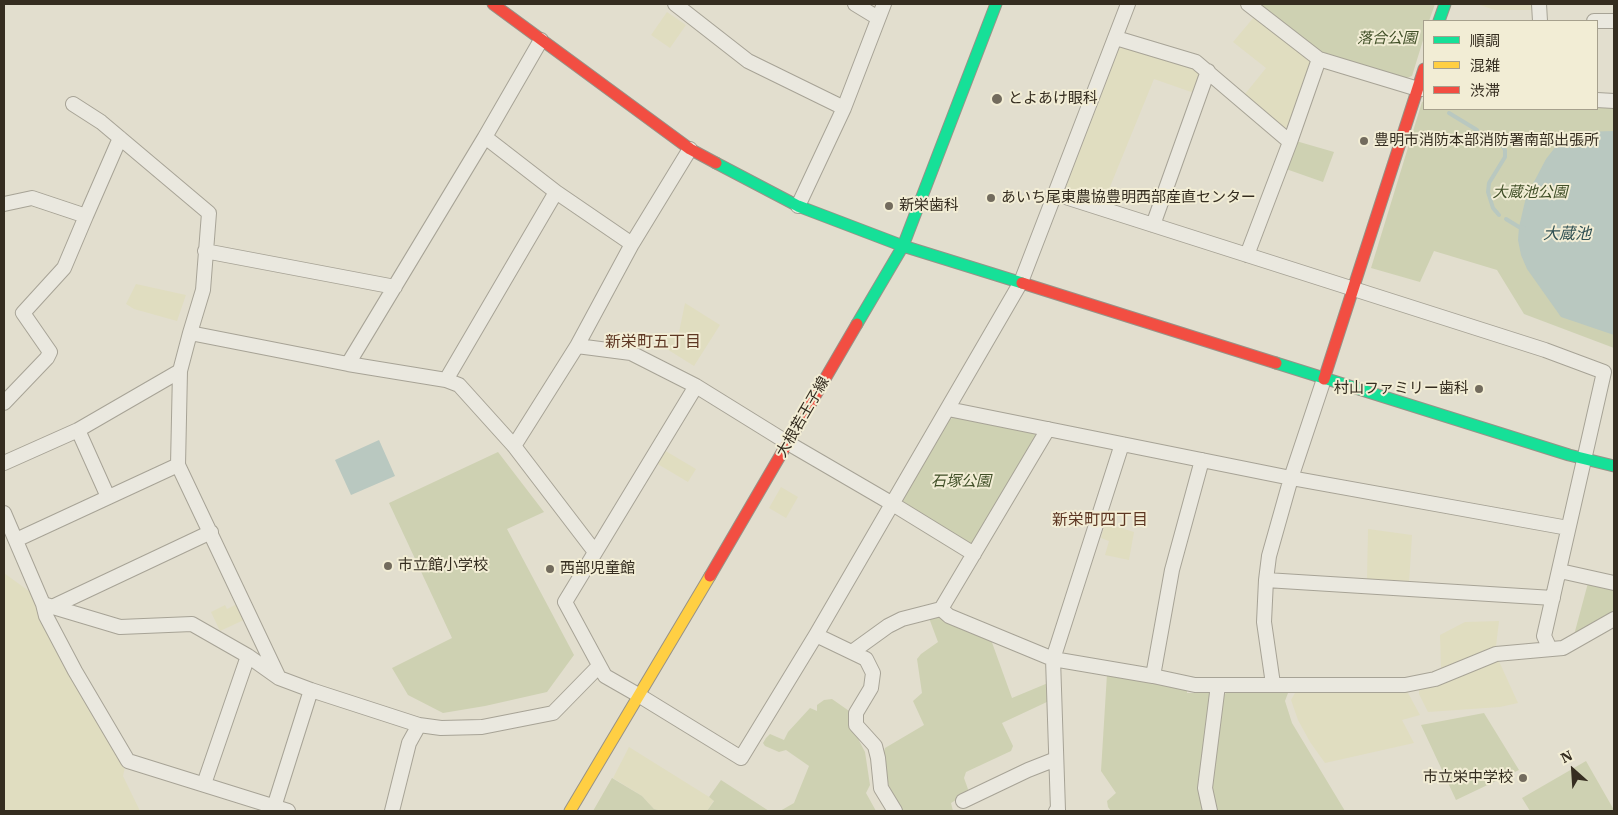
<!DOCTYPE html>
<html>
<head>
<meta charset="utf-8">
<style>
  body { margin:0 }
  #map { position:relative; width:1618px; height:815px; overflow:hidden; background:#e2dece; font-family:"IBM Plex Serif","Noto Sans JP",serif }
  canvas { display:block }
  .frame { position:absolute; inset:0; border:5px solid #352d20; pointer-events:none }
  .legend { position:absolute; left:1423px; top:20px; width:175px; height:90px; box-sizing:border-box; background:#f2edd5; border:1px solid #a6a08d; margin:0; padding:6px 9px; list-style:none; font-size:15px; color:#352d20 }
  .legend li { display:flex; align-items:center; gap:10px; height:25px }
  .legend b { width:25px; border:1px solid #a6a08d }
  .north { position:absolute; left:1548px; top:745px; width:50px; height:50px; -webkit-text-stroke:4px #f2edd5; paint-order:stroke; rotate:334deg; font-size:14px; font-weight:700; line-height:20px; text-align:center; color:#352d20 }
  .north::after { content:''; display:block; margin:auto; width:18px; height:22px; background:#352d20; clip-path:polygon(50% 0,100% 100%,50% 72%,0 100%) }
</style>
</head>
<body>
<div id="map">
<canvas width="1618" height="815"></canvas>
<div class="frame"></div>
<ul class="legend">
<li><b style="height:6px;background:#16e098"></b>順調</li>
<li><b style="height:6px;background:#ffcf43"></b>混雑</li>
<li><b style="height:6px;background:#f24e42"></b>渋滞</li>
</ul>
<div class="north">N</div>
</div>
<script>
const context = document.querySelector('canvas').getContext('2d');
context.lineJoin = 'round';
function paint(path, color) {
  context.fillStyle = color;
  context.fill(path, 'evenodd');
}
function shape(rows) {
  const path = new Path2D();
  for (const r of rows) {
    path.moveTo(r[0], r[1]);
    for (let i = 2; i < r.length; i += 2) path.lineTo(r[i], r[i + 1]);
  }
  return path;
}
function stroke(path, color, width, dash) {
  context.strokeStyle = color;
  context.lineWidth = width;
  context.lineCap = dash ? 'butt' : 'round';
  context.setLineDash(dash || []);
  context.stroke(path);
}
function write(font, color, halo, rows, align = 'center') {
  context.font = font + ' "IBM Plex Serif","Noto Sans JP",serif';
  context.lineWidth = 4;
  context.setLineDash([]);
  context.textBaseline = 'middle';
  context.strokeStyle = halo;
  context.fillStyle = color;
  for (const [text, x, y, turn = 0] of rows) {
    context.save();
    context.translate(x, y);
    context.rotate((+turn || 0) * Math.PI / 180);
    context.textAlign = isNaN(turn) ? turn : align;
    if (halo) context.strokeText(text, 0, 0);
    context.fillText(text, 0, 0);
    context.restore();
  }
}
paint(shape([
  [1477,4,1534,4,1534,10,1495,10],
  [667,12,686,25,670,48,651,35],
  [1254,17,1309,58,1311,65,1289,125,1284,129,1245,94,1266,68,1233,42],
  [1122,47,1197,69,1201,77,1194,93,1154,79,1103,204,1069,194,1066,187,1119,49],
  [136,284,186,295,177,321,134,309,126,304],
  [685,303,720,325,694,366,654,341,659,333,678,337],
  [664,450,696,469,688,482,656,463],
  [781,487,798,497,786,518,769,508],
  [1105,523,1134,532,1129,560,1105,555,1109,541,1101,538],
  [1368,529,1412,535,1409,583,1367,580],
  [4,573,33,594,126,763,123,776,140,811,4,811],
  [239,603,246,619,220,631,211,612,225,605,227,609],
  [1499,621,1496,646,1441,668,1440,635,1465,622],
  [1498,659,1518,703,1500,707,1428,712,1419,694,1419,689,1436,687],
  [1407,691,1420,715,1402,720,1414,743,1325,763,1310,742,1298,720,1291,700,1295,693],
  [629,747,714,800,707,811,662,811,654,809,642,796,613,778]
]), '#e0ddc0');
paint(shape([
  [1257,4,1435,4,1429,21,1424,21,1424,37,1412,76,1401,80,1320,53],
  [1424,101,1424,109,1597,109,1597,105,1614,106,1614,348,1524,314,1497,270,1434,251,1420,282,1371,268,1422,102],
  [1296,141,1334,152,1323,182,1286,169],
  [954,417,1034,433,1037,438,976,541,970,544,904,505,902,498,949,420],
  [498,452,544,512,507,529,574,655,547,692,485,706,443,713,408,695,392,668,452,638,389,503],
  [1588,583,1614,589,1614,613,1574,635],
  [940,617,990,637,1012,698,1048,683,1049,701,1002,723,1013,746,1011,751,966,772,964,778,969,792,951,803,953,811,902,811,889,786,882,758,885,748,924,725,913,701,922,693,917,659,921,654,938,642,929,618],
  [1107,674,1187,688,1187,693,1212,693,1206,811,1111,811,1108,807,1107,801,1116,793,1101,771],
  [1226,693,1288,693,1285,701,1292,723,1345,811,1213,811,1209,796,1219,699],
  [832,699,852,713,853,729,865,752,870,785,866,793,876,811,780,811,794,803,809,766,786,750,779,752,765,746,763,743,766,738,770,734,784,740,788,732,810,708,817,711,817,705,824,700],
  [1484,713,1519,770,1456,800,1421,725],
  [1586,761,1614,810,1530,811,1522,798],
  [612,778,642,796,654,809,662,811,593,811],
  [721,780,769,811,707,811,714,801,709,797]
]), '#ced1b2');
paint(shape([
  [1614,131,1614,335,1561,317,1527,269,1521,255,1518,240,1519,227,1526,197,1546,159,1557,145,1580,132],
  [379,440,395,476,351,495,335,460]
]), '#b9c8c0');
stroke(shape([
  [1449,113,1477,130],
  [1483,135,1500,142,1505,150,1505,157,1489,183,1488,192,1493,208,1499,215],
  [1506,219,1519,227,1524,228]
]), '#b9c8c0', 4);
const street = shape([
  [675,4,748,61,844,108],
  [855,4,878,18],
  [1248,4,1319,59,1418,89,1424,89],
  [1539,4,1540,21],
  [1594,21,1614,21],
  [1116,38,1196,62,1290,142],
  [541,40,485,137,556,192,632,244,577,346,631,353,696,386,565,602,605,676,640,696,741,758,816,635,1021,282,1128,4],
  [1597,100,1614,101],
  [73,104,101,122,209,213,203,290,190,333],
  [1056,194,1545,350,1604,372,1544,636,1550,649],
  [4,204,32,198,86,216,64,268,23,313,50,352,47,358,4,403],
  [798,206,844,108,884,4],
  [86,216,120,138],
  [1153,225,1208,71],
  [632,244,690,149],
  [205,251,395,287],
  [1247,255,1290,142,1319,59],
  [348,364,485,137],
  [446,380,556,192],
  [696,386,788,443,891,503,974,554],
  [948,409,1291,478,1568,528],
  [78,430,108,497],
  [514,446,577,346],
  [4,463,78,430,180,371],
  [4,513,43,604,46,616,75,671,128,761,288,811],
  [16,540,178,465],
  [1560,571,1614,583],
  [1266,580,1553,598],
  [43,604,120,627,192,624,248,656,279,678,311,690,419,725,441,728,482,727,553,713,599,666],
  [54,606,211,532],
  [941,609,949,616,1053,659,1153,676,1195,685,1405,685,1435,679,1496,654,1563,648,1614,619],
  [816,635,866,659,873,673,871,688,856,713,856,725,875,746,878,758,881,788,895,811],
  [852,652,888,626,902,619,941,609,1048,429],
  [1153,676,1172,570,1202,460],
  [279,678,178,465,180,371,190,333,348,364,446,380,459,385,514,446,595,552],
  [1273,684,1264,622,1266,580,1269,556,1291,478,1324,379],
  [204,784,248,656],
  [963,801,1028,770,1056,759],
  [274,807,311,690],
  [392,811,409,743,419,725],
  [1056,811,1058,810,1053,659,1122,444],
  [1210,811,1205,788,1218,685]
]);
const fast = shape([
  [1439,21,1445,4],
  [716,163,798,206,903,246,1022,283],
  [857,324,903,246,996,4],
  [1276,363,1569,455,1614,466]
]);
const slow = shape([
  [570,811,710,576]
]);
const jam = shape([
  [493,4,690,149,716,163],
  [1022,283,1276,363],
  [1324,379,1424,69],
  [710,576,857,324]
]);
stroke(street, '#a7a396', 16);
stroke(fast, '#979287', 13);
stroke(slow, '#979287', 13);
stroke(jam, '#979287', 13);
stroke(street, '#eae8df', 14);
stroke(fast, '#16e098', 11);
stroke(slow, '#ffcf43', 11);
stroke(jam, '#f24e42', 11);
for (const [x, y, r, color] of [
  [997,99,6,"#726b5d"],
  [1364,141,5,"#726b5d"],
  [991,198,5,"#726b5d"],
  [889,206,5,"#726b5d"],
  [1479,389,5,"#726b5d"],
  [388,566,5,"#726b5d"],
  [550,569,5,"#726b5d"],
  [1523,778,5,"#726b5d"]
]) {
  const dot = new Path2D();
  dot.arc(x, y, r, 0, 2 * Math.PI);
  context.fillStyle = color;
  context.fill(dot);
  stroke(dot, '#f2edd5', 2);
}
write('italic 15px', '#415028', '#f2edd5', [
  ["落合公園",1387,39],
  ["大蔵池公園",1530,193],
  ["石塚公園",961,482]
]);
write('15px', '#352d20', '#f2edd5', [
  ["とよあけ眼科",1008,99],
  ["豊明市消防本部消防署南部出張所",1374,141],
  ["あいち尾東農協豊明西部産直センター",1001,198],
  ["新栄歯科",899,206],
  ["村山ファミリー歯科",1469,389,"right"],
  ["市立館小学校",398,566],
  ["西部児童館",560,569],
  ["市立栄中学校",1513,778,"right"]
], 'left');
write('15px', '#352d20', '#f2edd5', [
  ["大根若王子線",803,417,-60]
]);
write('italic 16px', '#315153', '#f2edd5', [
  ["大蔵池",1567,234]
]);
write('16px', '#5e3723', '#f2edd5', [
  ["新栄町五丁目",653,342],
  ["新栄町四丁目",1100,520]
]);
</script>
</body>
</html>
